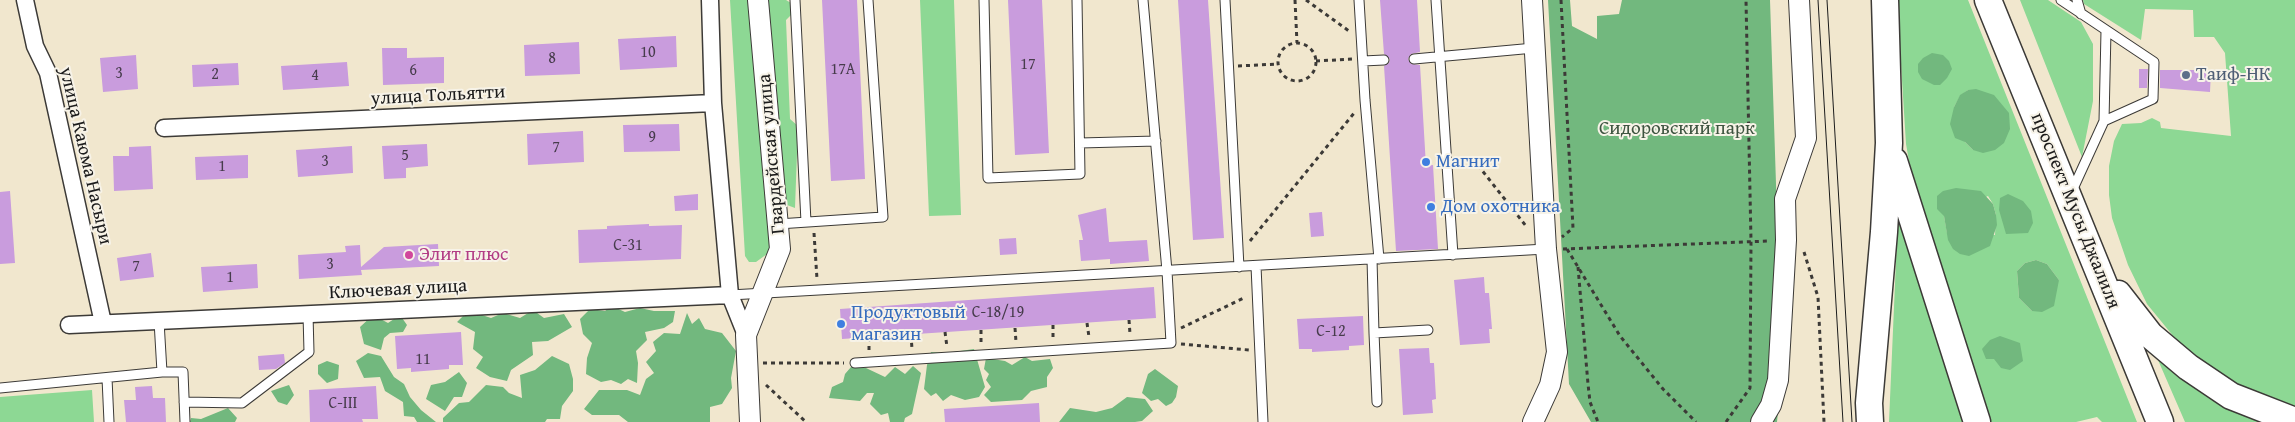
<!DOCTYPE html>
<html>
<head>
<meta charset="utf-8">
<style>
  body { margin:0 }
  canvas { display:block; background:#f1e7ce }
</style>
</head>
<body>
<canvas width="2295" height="422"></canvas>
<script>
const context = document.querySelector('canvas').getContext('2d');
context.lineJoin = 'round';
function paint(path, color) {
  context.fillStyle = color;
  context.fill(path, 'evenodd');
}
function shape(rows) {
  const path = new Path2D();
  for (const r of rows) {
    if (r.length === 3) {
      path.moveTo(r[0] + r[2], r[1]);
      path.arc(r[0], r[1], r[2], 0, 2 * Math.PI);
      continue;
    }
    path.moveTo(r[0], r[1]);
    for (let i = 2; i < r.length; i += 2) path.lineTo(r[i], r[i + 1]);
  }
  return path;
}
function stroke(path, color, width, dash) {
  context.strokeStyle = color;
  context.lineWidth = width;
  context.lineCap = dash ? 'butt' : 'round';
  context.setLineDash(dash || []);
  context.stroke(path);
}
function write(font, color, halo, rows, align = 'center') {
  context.font = font + ' "Gentium Book Plus",serif';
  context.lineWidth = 4;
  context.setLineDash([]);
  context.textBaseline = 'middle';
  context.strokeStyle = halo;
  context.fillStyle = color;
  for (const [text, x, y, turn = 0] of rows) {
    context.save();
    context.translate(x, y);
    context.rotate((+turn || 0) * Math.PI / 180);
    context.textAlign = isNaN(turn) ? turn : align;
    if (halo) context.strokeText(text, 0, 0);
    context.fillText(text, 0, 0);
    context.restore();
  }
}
paint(shape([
  [730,0,749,0,771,246,767,254,756,262,749,262,745,256],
  [767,0,786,0,791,3,792,14,786,20,790,119,798,126,795,208,787,205],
  [920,0,954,0,961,215,929,216],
  [1897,0,1968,0,2137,422,2102,422,2097,417,2076,422,1987,422,1916,201,1906,144],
  [1968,90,1973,150,1965,142,1954,107,1960,96],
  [1988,196,1993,204,1996,215,1995,235,1947,233,1944,216],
  [2036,260,2047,264,2059,280,2032,311,2019,298,2017,271,2025,263],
  [2020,0,2048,0,2081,22,2093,44,2093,101,2082,157],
  [2083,0,2295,0,2295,409,2239,387,2183,348,2147,304,2128,265,2112,218,2109,195,2109,166,2114,141,2122,124,2141,123,2152,118,2160,122,2161,128,2231,136,2225,53,2214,37,2194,37,2193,10,2145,9,2141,40,2084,4],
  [1898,215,1958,403,1963,422,1889,422],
  [2158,360,2207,396,2233,411,2264,422,2185,422],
  [92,390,94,422,0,422,0,397]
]), '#8dd894');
paint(shape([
  [1548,0,1570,0,1572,26,1597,39,1597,16,1619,14,1622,0,1770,0,1782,368,1777,422,1591,422,1569,384],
  [1932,53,1943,55,1949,61,1952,69,1947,78,1940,85,1934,85,1922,79,1918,72,1918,64,1923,58],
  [1976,89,1994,95,2009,113,2010,129,2004,143,1995,150,1983,153,1973,150,1965,142,1955,138,1950,124,1954,107,1960,95,1968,90],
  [1956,188,1981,191,1993,204,1996,215,1997,225,1990,246,1969,256,1960,254,1953,249,1948,240,1944,216,1937,209,1937,196,1943,191],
  [2008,194,2023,201,2031,211,2033,223,2028,233,2006,234,1999,210,2000,198],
  [2036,260,2047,264,2059,280,2054,306,2042,312,2032,311,2019,298,2018,284,2017,271,2025,263],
  [612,306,625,312,640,308,654,311,675,311,673,322,664,328,645,332,647,340,636,351,638,363,637,383,628,379,621,384,611,380,601,382,586,374,587,358,592,343,583,334,580,319,590,309,605,311],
  [533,310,544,318,564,314,572,327,548,341,532,342,533,355,511,370,507,381,490,377,476,368,483,357,473,349,475,332,457,322,463,316,476,313,491,318,503,313,520,318],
  [687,313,692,324,699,318,705,329,722,333,736,351,731,378,732,388,722,404,710,407,710,422,628,422,619,415,592,415,584,409,599,390,627,390,640,395,646,379,654,373,646,362,656,351,653,342,664,333,680,334],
  [373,315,388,323,400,315,407,325,403,332,390,333,384,338,381,350,364,344,360,327],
  [2000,336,2020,343,2023,361,2010,370,2001,368,1994,359,1986,359,1982,349,1990,340],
  [974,349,985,387,979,397,965,400,951,395,943,401,936,393,931,396,924,389,927,365,931,352,946,353],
  [368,353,381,356,394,377,404,384,410,397,421,410,436,422,417,422,414,417,404,416,403,402,385,391,380,377,364,378,356,361],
  [552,356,569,364,573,379,573,391,562,406,560,419,547,419,545,422,443,422,443,418,459,403,469,402,486,385,503,387,509,393,522,398,520,375,535,370],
  [1025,357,1032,361,1050,359,1053,368,1047,377,1047,387,1031,391,1022,400,991,402,984,395,991,387,986,380,989,374,984,369,986,358,1005,361,1012,365],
  [327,361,339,365,338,379,327,383,318,374,318,365],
  [913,366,921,373,912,414,905,418,904,422,890,422,888,413,881,415,870,404,874,393,867,393,860,401,829,398,832,387,843,382,845,374,851,367,866,368,885,377,895,367,905,374],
  [1155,369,1178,386,1176,397,1172,403,1166,406,1158,399,1151,401,1142,393,1148,374],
  [459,372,467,383,462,397,454,397,445,411,426,399,431,385,445,382],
  [289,385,294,395,287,405,278,402,271,391],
  [1127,397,1145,399,1153,411,1142,421,1135,422,1059,422,1070,408,1096,412,1112,408],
  [228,408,237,418,235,422,190,422,191,418,201,419]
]), '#72b87e');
paint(shape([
  [822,0,857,0,865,179,831,181],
  [1008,0,1042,0,1049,153,1015,155],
  [1178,0,1208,0,1224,238,1193,240],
  [1380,0,1417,0,1420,52,1411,54,1408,59,1411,64,1420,65,1426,166,1433,165,1438,249,1396,251,1384,66,1389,63,1390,59,1384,54],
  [676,36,677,67,620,70,618,39],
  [579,42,580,74,525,76,524,45],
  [382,48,407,48,407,58,444,57,444,83,383,85],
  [136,55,138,89,103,92,100,58],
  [347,62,349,86,283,90,281,66],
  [238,63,239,85,193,87,192,65],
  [2139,69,2148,69,2147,88,2139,88],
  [2160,70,2211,70,2210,92,2160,88],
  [679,124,680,151,624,152,623,125],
  [583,131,584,162,528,165,527,134],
  [427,144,428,166,406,168,406,178,384,179,382,146],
  [151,146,153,189,114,191,113,156,129,156,129,147],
  [352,146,353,173,298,177,296,150],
  [248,155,248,178,196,180,195,157],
  [10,191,15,263,0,264,0,192],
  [698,194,698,210,675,211,674,196],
  [1106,208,1109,242,1147,240,1149,261,1110,264,1110,259,1081,261,1079,240,1083,240,1078,215],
  [1322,212,1324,236,1311,237,1309,213],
  [649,224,649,226,682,225,681,259,579,263,578,230,607,229,607,226],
  [1016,238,1017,254,1000,255,999,239],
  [438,244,439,266,361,270,362,275,299,279,298,255,346,252,345,246,360,245,361,267,384,247],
  [151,253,154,277,120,281,117,258],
  [257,264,258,288,203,292,201,267],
  [1484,277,1485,293,1489,293,1492,329,1489,329,1490,343,1460,345,1454,280],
  [1154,287,1156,318,842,339,840,309],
  [1363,316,1364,345,1349,346,1349,350,1312,352,1312,349,1299,349,1297,319],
  [461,332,463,365,449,365,449,369,411,372,411,368,397,369,395,336],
  [1429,348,1430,363,1434,363,1436,399,1432,400,1433,413,1403,415,1399,349],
  [284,354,285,363,276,369,259,370,258,356],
  [152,386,153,398,165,398,166,422,126,422,124,400,136,400,135,387],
  [376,386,378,419,362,419,363,422,310,422,309,390],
  [1039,403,1040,422,945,422,944,409]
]), '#c99cdd');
const service = shape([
  [795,0,806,222],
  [984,0,988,178,1080,174,1077,0],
  [1225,0,1239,267],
  [1359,0,1365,100,1379,259],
  [1436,0,1453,255],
  [2061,0,2154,62,2153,99,2104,121,2072,191],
  [2077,0,2081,14],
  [1414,59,1534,48],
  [1363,61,1384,60],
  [2104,121,2106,31],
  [1080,143,1156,141],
  [778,224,883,217,868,0],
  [1372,259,1374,333,1428,330],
  [1256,266,1263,422],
  [730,295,1546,249],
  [1374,333,1377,402],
  [855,363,1171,343,1167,271,1143,0],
  [162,372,183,372,185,422],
  [107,378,109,422],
  [0,388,162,372,159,321],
  [184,402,242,403,309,352,308,314]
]);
const minor = shape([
  [25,0,35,46,48,73,103,323],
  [710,0,713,103,730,295,746,335],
  [164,128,713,103],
  [69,325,730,295]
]);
const tertiary = shape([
  [1532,0,1546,249,1557,352,1550,385,1533,422],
  [750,422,746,335,780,249,758,0],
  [1761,422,1771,405,1778,380,1786,240,1785,199,1806,138,1799,0]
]);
const primary = shape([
  [1988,0,2160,422],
  [1894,161,1977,422],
  [2118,294,2150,335,2188,367,2231,396,2295,421],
  [1870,422,1869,403,1884,232,1889,143,1885,0]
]);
stroke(service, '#3c3a37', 11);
stroke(minor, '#3c3a37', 19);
stroke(tertiary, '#3c3a37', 22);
stroke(primary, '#3c3a37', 29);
stroke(shape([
  [1295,0,1297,43],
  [1306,0,1349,31],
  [1561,0,1573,228,1562,237],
  [1297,62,19],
  [1316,61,1353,59],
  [1238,66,1278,64],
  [1457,160,1473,159,1526,226],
  [814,233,817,279],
  [1250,241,1355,112],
  [1563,249,1769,241],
  [1567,249,1620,336,1663,389,1696,422],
  [1804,252,1818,297,1824,422],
  [1578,267,1588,384,1590,402,1598,422],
  [1129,320,1130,334],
  [1087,323,1089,337],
  [1053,325,1053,339],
  [1015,328,1016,342],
  [1181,328,1246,297],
  [981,330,981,344],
  [945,332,947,347],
  [911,335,912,349],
  [869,338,869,352],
  [1181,344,1249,350],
  [763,363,844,363],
  [766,385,806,422],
  [1726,422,1750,388,1751,241,1746,0]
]), '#3c3a37', 3, [4, 4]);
stroke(service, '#fff', 9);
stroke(minor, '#fff', 16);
stroke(tertiary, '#fff', 20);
stroke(primary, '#fff', 26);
stroke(shape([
  [1818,0,1843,422],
  [1827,0,1852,422]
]), '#1c1c1c', 1);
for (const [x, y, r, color] of [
  [2186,75,5,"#5c6f8a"],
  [1426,162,5,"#3f7fe0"],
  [1431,207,5,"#3f7fe0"],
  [409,255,5,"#d1479c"],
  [841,324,5,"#3f7fe0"]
]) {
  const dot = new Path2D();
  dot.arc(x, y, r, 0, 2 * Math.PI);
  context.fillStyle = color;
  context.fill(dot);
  stroke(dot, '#f7f3e8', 2);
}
write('16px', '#473c4c', null, [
  ["10",648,53],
  ["8",552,59],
  ["17",1028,65],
  ["17А",843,70],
  ["6",413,71],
  ["3",119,74],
  ["2",215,75],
  ["4",315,76],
  ["9",652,138],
  ["7",556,148],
  ["5",405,156],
  ["3",325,162],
  ["1",222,167],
  ["С-31",628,246],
  ["3",330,265],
  ["7",136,267],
  ["1",230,278],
  ["С-18/19",998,313],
  ["С-12",1331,332],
  ["11",423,360],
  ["С-III",343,404]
]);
write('19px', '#4e5e75', '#f7f3e8', [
  ["Таиф-НК",2196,75]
], 'left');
write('19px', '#1c1c1c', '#f7f3e8', [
  ["улица Тольятти",438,96,-3],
  ["Гвардейская улица",772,154,-95],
  ["улица Каюма Насыри",85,156,77],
  ["проспект Мусы Джалиля",2075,211,68],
  ["Ключевая улица",398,290,-3]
]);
write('19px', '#3e5440', '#f7f3e8', [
  ["Сидоровский парк",1677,129]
]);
write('19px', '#366cbe', '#f7f3e8', [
  ["Магнит",1436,162],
  ["Дом охотника",1441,207],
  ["Продуктовый",851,313],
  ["магазин",851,335]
], 'left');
write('19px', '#b23c85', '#f7f3e8', [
  ["Элит плюс",419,255]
], 'left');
</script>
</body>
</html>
